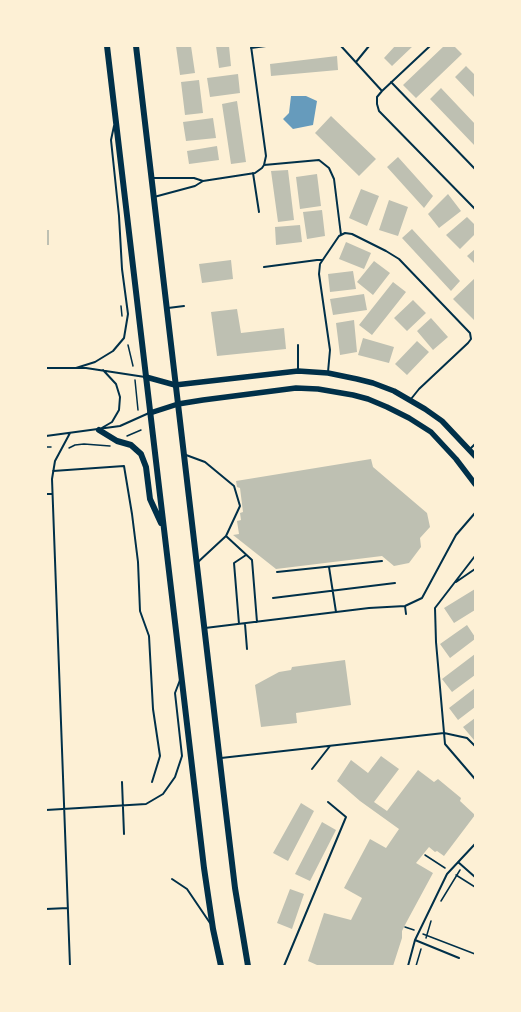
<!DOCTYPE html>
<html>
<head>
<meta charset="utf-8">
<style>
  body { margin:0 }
  #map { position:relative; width:521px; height:1012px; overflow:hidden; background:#fdf0d5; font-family:Merriweather,serif }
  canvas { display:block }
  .frame { position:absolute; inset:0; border:47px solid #fdf0d5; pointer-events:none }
</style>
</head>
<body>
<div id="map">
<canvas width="521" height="1012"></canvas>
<div class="frame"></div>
</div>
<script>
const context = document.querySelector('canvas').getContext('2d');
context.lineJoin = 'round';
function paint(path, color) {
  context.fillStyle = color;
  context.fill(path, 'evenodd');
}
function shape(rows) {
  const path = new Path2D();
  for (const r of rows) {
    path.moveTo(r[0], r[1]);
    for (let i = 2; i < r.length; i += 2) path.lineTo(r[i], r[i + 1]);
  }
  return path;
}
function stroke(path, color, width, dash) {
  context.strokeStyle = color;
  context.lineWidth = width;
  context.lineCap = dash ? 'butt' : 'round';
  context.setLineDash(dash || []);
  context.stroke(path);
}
paint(shape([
  [291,96,306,96,317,101,313,125,293,129,283,119,289,113]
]), '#669bbc');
paint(shape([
  [176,46,191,46,195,73,180,75],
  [216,46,229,46,231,66,219,68],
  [395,46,413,46,392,66,384,58],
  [444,46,454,46,462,54,416,98,403,85],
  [337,56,338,70,271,76,270,64],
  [466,66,475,75,475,98,455,77],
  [238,74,240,93,210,97,207,78],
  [199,80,203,113,185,115,181,82],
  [441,88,475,124,475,146,430,99],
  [237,101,246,162,231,164,222,104],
  [331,116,376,159,359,176,315,133],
  [213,118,216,138,186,141,183,122],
  [217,146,219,160,189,164,187,151],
  [398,157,433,196,424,208,387,167],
  [288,170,294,220,278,222,271,171],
  [317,174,321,206,300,209,296,177],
  [361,189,379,196,367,226,349,218],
  [448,194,461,211,439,228,428,214],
  [389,200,408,207,398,236,379,230],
  [322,210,325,236,307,239,303,212],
  [467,217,475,225,475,234,460,249,446,235],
  [300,225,302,242,276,245,275,227],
  [412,229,460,281,451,291,402,238],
  [46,230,49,230,49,245,46,245],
  [346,242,371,253,364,269,339,259],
  [475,249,475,264,467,256],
  [231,260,233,279,202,283,199,264],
  [374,261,390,273,373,295,357,282],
  [353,271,356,289,330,292,328,274],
  [475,278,475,321,453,299],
  [393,282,406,292,372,335,359,325],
  [364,294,367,310,333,315,330,299],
  [413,300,426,313,407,331,394,318],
  [237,309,241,333,284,328,286,349,217,356,211,312],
  [431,318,448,337,433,350,417,331],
  [354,320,357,352,340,355,336,323],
  [363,338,394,347,389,363,358,355],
  [417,341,429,352,407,375,395,364],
  [371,459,373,467,427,513,430,527,420,538,421,547,409,563,394,566,382,556,276,569,233,535,239,534,237,521,241,520,240,513,243,512,240,488,237,487,236,481],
  [475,589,475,610,454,623,444,608],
  [467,625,475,637,475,639,450,658,440,644],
  [475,654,475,675,452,692,442,679],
  [345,660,351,705,296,713,297,723,261,727,255,685,279,672,291,670,292,667],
  [475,688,475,707,458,720,449,708],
  [475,718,475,740,474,740,463,727],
  [381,756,399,769,374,802,387,811,418,770,434,782,438,779,461,798,460,801,475,815,444,856,437,851,435,852,429,847,416,863,433,873,406,923,402,931,402,938,393,966,317,966,317,965,308,961,324,913,351,920,362,898,344,888,370,839,386,848,399,829,360,801,337,781,351,760,368,773],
  [301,803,314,811,288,861,273,853],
  [322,822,336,830,310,881,295,874],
  [290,889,304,894,292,929,277,923]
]), '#bec0b2');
stroke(shape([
  [121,306,122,316],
  [128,345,133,366],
  [135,380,138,410],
  [127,436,141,430],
  [46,447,51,447],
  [69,448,75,445,84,444,110,446],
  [425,855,445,868],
  [456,875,475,887],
  [441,901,460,870],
  [405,927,414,930],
  [423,934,475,954],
  [426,938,431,921],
  [416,966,421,949]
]), '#003049', 1.5);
stroke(shape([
  [341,46,382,91],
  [430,46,382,91,377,97,377,104,379,111,475,209],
  [251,48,266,46],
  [356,62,369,46],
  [391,82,475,169],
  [264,165,319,160,329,168,334,179,341,235],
  [253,173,259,212],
  [152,178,194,178,203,181],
  [154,197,195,186,203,181,255,173,262,168,264,165,266,156,251,46],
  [264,267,317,260,322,260],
  [168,308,184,306],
  [46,368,86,368,145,377],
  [76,368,95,362,113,351,124,338,128,314,122,269,119,216,111,140,114,126],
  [298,370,298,345],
  [328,372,330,350,319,274,320,264,339,236,345,233,352,234,386,251,399,259,470,333,471,339,468,343,419,389,411,399],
  [100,429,112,422,119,410,120,397,116,384,103,370],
  [70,433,55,461,52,479,70,966],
  [46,436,120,426,149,413],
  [470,449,475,444],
  [186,455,205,462,234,486,240,506,226,536,198,562],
  [53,471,124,466,132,514,138,562,140,611,149,636,153,709,160,756,152,782],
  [46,494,52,494],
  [226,536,252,560,257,622],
  [475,556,435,608,436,642,445,744,475,779],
  [329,567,336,612],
  [277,572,382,561],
  [456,582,475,569],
  [273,598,395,583],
  [405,606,406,614],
  [239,624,234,563,246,555],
  [245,624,247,649],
  [205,628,369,608,405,606,422,598,456,535,475,513],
  [221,758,444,733,467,738,475,746],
  [312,769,330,746],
  [122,782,124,834],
  [46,810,146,804,163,794,175,777,182,756,175,693,180,680],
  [458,862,475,877],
  [172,879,187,889,210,923],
  [46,909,68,908],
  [415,940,459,958],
  [284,966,346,817,328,802],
  [408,966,415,940,447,874,475,844]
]), '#003049', 2);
stroke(shape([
  [146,377,175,385,298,371,328,373,357,379,373,383,394,391,425,409,442,421,475,456],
  [150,413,178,404,203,400,296,388,318,389,353,395,368,399,387,407,409,418,431,432,456,459,475,484]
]), '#003049', 5.5);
stroke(shape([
  [107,46,204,868,213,929,221,966],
  [136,46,226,813,235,888,248,966],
  [99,430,117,441,131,445,141,454,146,467,150,499,161,523]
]), '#003049', 6);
</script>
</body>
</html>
